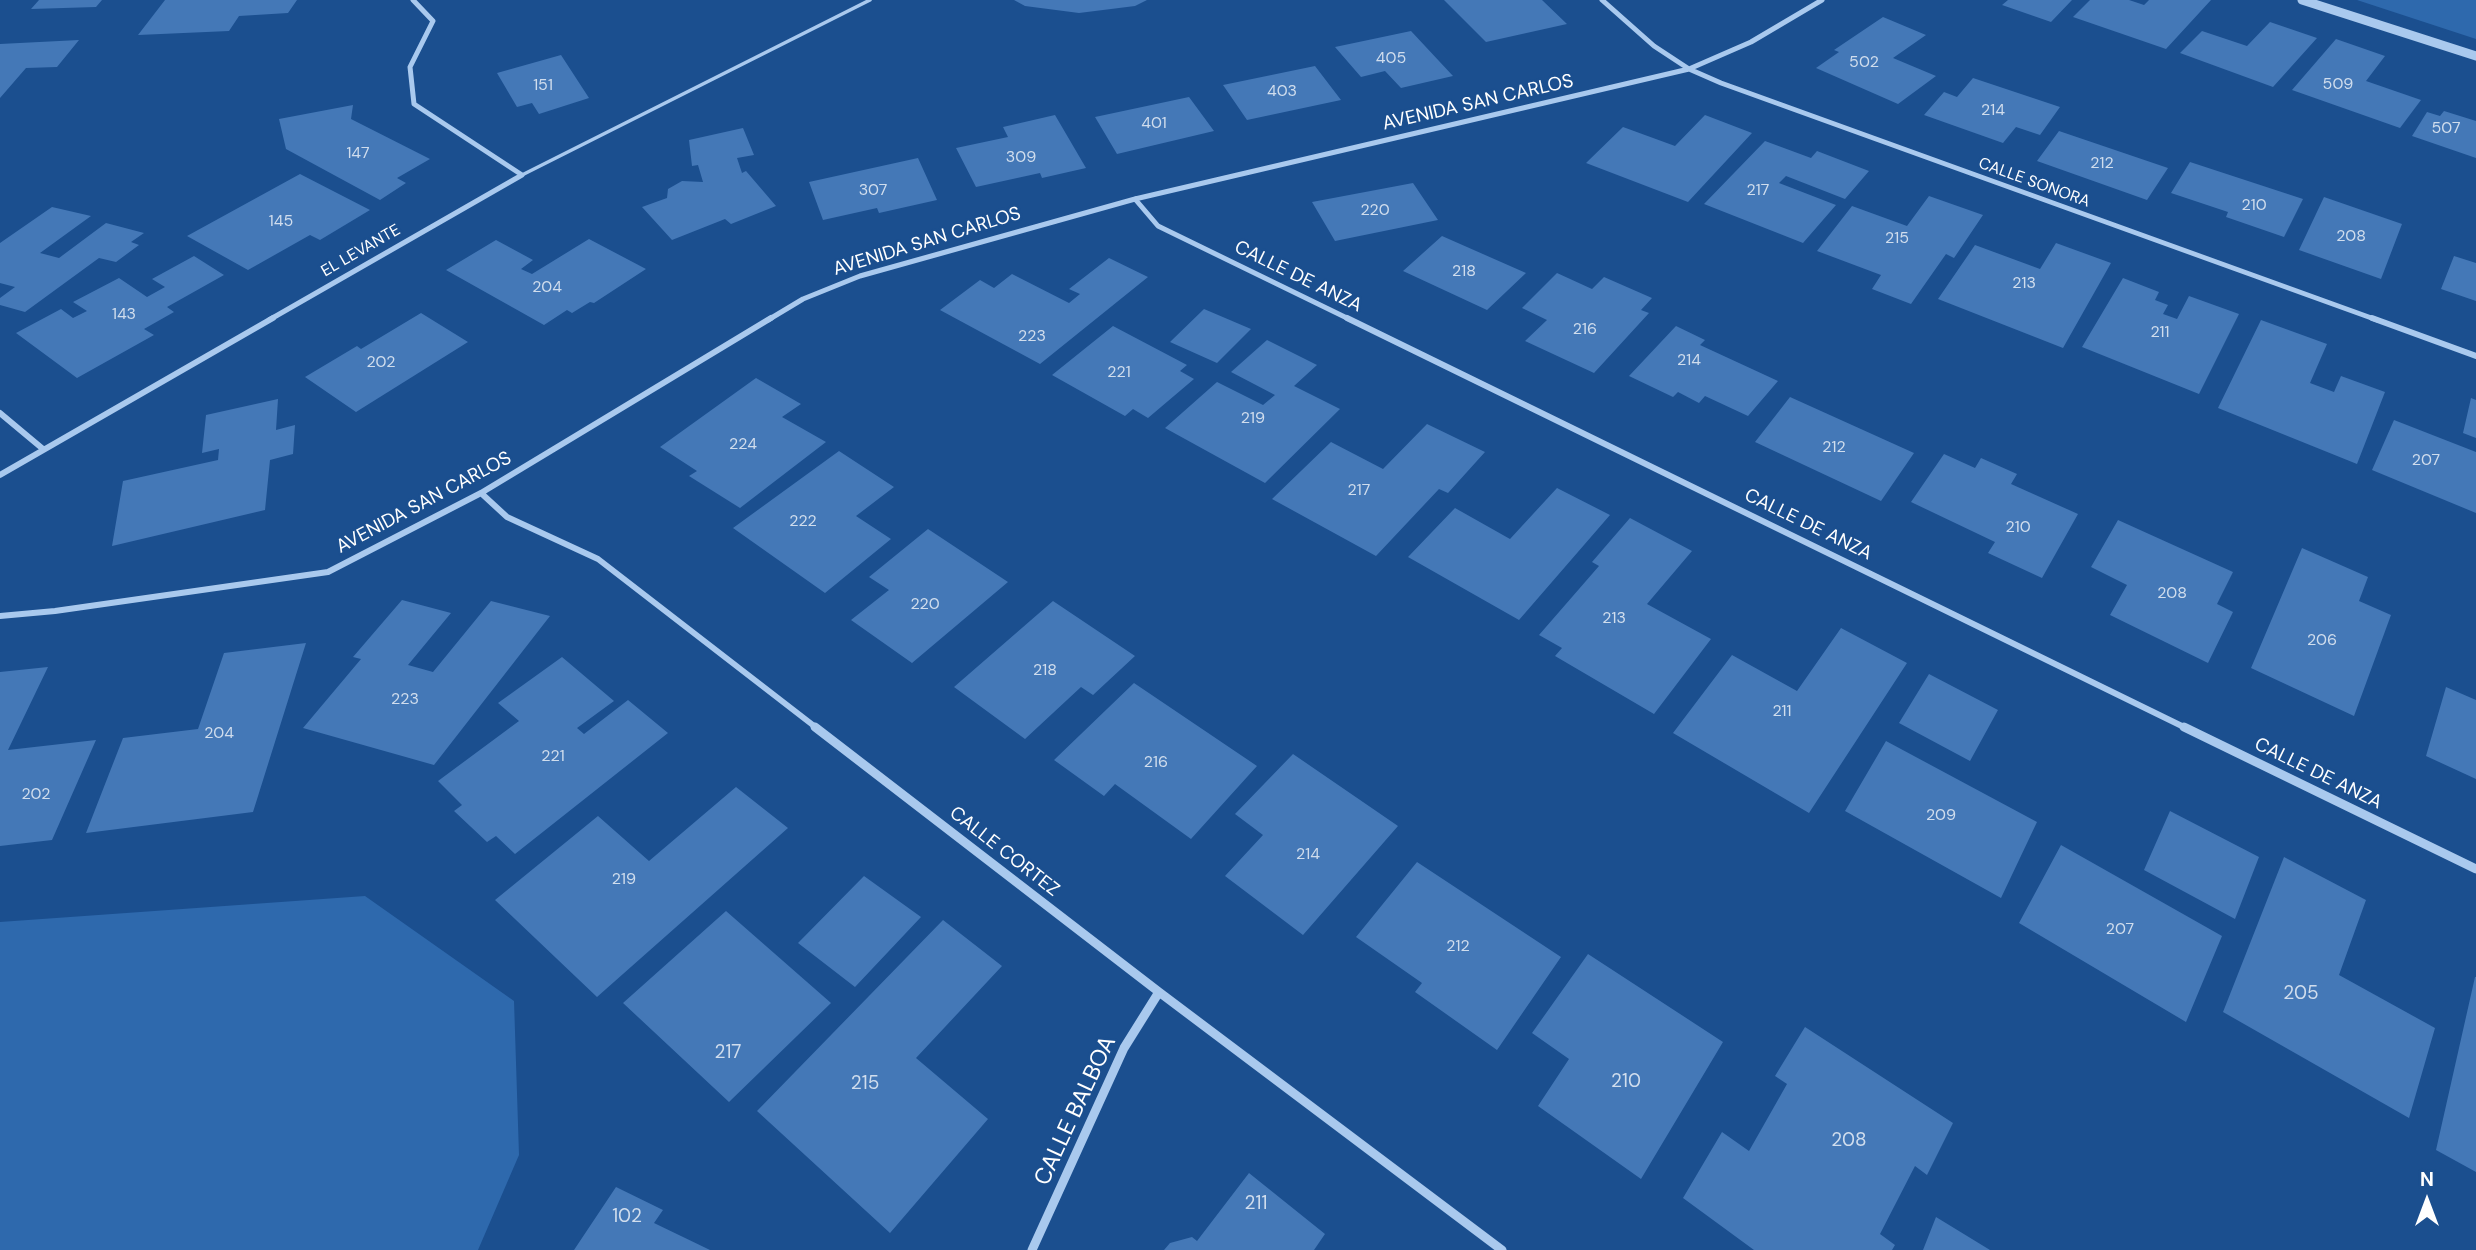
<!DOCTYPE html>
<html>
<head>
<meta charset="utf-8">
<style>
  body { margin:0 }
  #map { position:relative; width:2476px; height:1250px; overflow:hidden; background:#1b4f8f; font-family:"DM Sans",sans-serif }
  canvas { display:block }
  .north { position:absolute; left:2392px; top:1166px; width:70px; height:70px; -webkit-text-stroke:5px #1b4f8f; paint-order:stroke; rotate:0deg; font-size:19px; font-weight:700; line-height:28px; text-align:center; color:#fff }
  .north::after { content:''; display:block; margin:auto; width:24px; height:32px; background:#fff; clip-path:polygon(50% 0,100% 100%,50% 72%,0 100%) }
</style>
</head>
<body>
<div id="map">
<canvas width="2476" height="1250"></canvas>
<div class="north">N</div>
</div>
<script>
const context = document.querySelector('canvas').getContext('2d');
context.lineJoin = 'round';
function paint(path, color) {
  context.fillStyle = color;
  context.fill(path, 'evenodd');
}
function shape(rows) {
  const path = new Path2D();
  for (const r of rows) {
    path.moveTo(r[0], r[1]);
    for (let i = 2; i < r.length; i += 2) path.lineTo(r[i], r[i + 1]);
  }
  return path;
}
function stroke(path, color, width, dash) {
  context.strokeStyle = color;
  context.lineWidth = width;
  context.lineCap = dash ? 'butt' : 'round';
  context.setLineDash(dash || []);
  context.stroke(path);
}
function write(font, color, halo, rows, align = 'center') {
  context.font = font + ' "DM Sans",sans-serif';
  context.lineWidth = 5;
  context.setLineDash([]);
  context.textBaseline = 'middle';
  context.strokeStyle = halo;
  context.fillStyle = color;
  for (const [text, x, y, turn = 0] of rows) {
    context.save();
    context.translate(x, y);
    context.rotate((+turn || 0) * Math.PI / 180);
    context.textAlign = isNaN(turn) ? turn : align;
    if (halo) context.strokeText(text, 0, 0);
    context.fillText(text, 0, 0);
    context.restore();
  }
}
paint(shape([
  [2357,0,2476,0,2476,39],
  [365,896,514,1001,519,1155,478,1250,0,1250,0,922]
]), '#2e69ad');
paint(shape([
  [39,0,102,0,96,7,31,9],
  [165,0,297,0,288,13,239,16,229,31,138,35],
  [1014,0,1147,0,1135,6,1079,13,1025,6],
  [1444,0,1542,0,1567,24,1486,42],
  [2008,0,2072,0,2051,22,2002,5],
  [2090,0,2129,0,2144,5,2149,0,2211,0,2166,49,2073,17],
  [1883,17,1926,35,1893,58,1936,76,1898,104,1816,68,1839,52,1834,50],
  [2270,22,2317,38,2273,87,2180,53,2202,31,2247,46],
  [1411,31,1453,76,1401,88,1385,71,1361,77,1335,47],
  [2336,39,2385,56,2366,81,2421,100,2400,128,2292,90],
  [79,40,57,67,26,68,0,98,0,44],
  [561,55,589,98,539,114,532,103,517,107,497,73],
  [1315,66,1341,100,1247,120,1223,85],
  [1973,78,2060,107,2040,135,2016,127,2003,143,1924,115,1944,92,1957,97],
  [1189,97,1214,131,1117,154,1095,117],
  [353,105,351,119,430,159,397,178,406,183,380,200,286,149,279,119],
  [2444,111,2476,121,2476,158,2412,136,2427,112,2440,116],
  [1055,115,1086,168,1042,178,1040,173,976,187,956,148,1008,137,1003,127],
  [1705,115,1752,133,1688,202,1586,163,1623,127,1675,146],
  [743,128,754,155,737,158,742,173,746,171,776,206,731,224,725,219,672,240,642,207,667,198,668,189,682,181,703,182,698,165,692,166,689,140],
  [2059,131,2168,168,2147,200,2037,161],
  [1765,141,1811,158,1817,151,1869,171,1845,199,1786,176,1779,183,1836,205,1803,243,1704,204],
  [918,158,937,200,879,213,877,208,823,220,809,182],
  [2190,162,2303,199,2284,237,2226,217,2228,212,2171,193],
  [300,174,370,210,320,240,310,235,248,270,187,236],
  [1413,183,1438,220,1335,241,1312,202],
  [1929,196,1983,215,1954,258,1946,254,1911,304,1872,289,1881,275,1817,251,1852,206,1907,226],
  [2324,197,2402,224,2381,279,2299,250],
  [52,207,91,216,40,253,59,258,106,223,144,233,131,242,139,245,116,262,99,258,25,312,0,305,0,298,15,287,0,283,0,243],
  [1442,236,1526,273,1487,310,1403,271],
  [589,239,646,269,594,303,590,302,572,313,567,310,544,325,446,270,496,240,533,260,521,269,532,274],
  [2056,243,2111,263,2063,348,1938,299,1975,245,2040,269],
  [194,256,224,275,167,307,174,312,144,329,154,335,77,378,16,333,61,309,73,318,87,311,73,302,119,278,147,297,165,287,152,279],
  [2454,256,2476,263,2476,301,2441,289],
  [1109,258,1148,277,1040,364,940,310,980,280,994,288,1012,274,1069,303,1080,294,1069,289],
  [1557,273,1592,289,1604,277,1652,298,1641,310,1649,313,1594,373,1525,341,1547,320,1522,308],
  [2123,278,2159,292,2155,300,2168,305,2163,314,2177,319,2189,296,2239,314,2199,394,2082,347],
  [1204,309,1251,329,1217,363,1170,342],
  [421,313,468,342,356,412,305,377,357,346,361,349],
  [2261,320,2327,344,2310,383,2334,392,2341,376,2385,392,2357,464,2218,408],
  [1113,326,1187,365,1180,371,1194,379,1148,418,1133,409,1125,416,1052,375],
  [1676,326,1705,340,1700,345,1778,381,1748,416,1705,396,1699,403,1678,392,1673,397,1629,376],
  [1267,340,1317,365,1294,386,1340,409,1265,483,1165,428,1217,382,1263,405,1275,395,1231,372],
  [756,378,801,404,782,417,826,442,740,508,689,476,697,471,660,447],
  [1790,397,1914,453,1881,501,1755,442],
  [2471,398,2476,400,2476,438,2463,433],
  [278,399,276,430,295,425,293,454,270,460,265,510,112,546,123,481,218,460,219,449,202,453,206,415],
  [2394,420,2476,452,2476,513,2372,470],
  [1427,424,1485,452,1448,493,1439,489,1376,556,1272,499,1331,442,1383,469],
  [839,451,894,487,856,516,891,539,825,593,733,528],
  [1944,454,1975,468,1981,458,2017,474,2011,484,2078,514,2042,578,1988,553,1995,542,1911,502],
  [1557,488,1610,515,1519,620,1408,557,1455,508,1510,539],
  [1630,518,1692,551,1647,604,1711,639,1654,714,1555,656,1562,648,1539,635,1599,566,1592,562],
  [2118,520,2233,572,2217,604,2233,612,2208,663,2110,615,2127,585,2091,567],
  [928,529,1008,582,912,663,851,620,889,590,869,577],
  [2302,548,2368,577,2359,601,2391,615,2354,716,2251,668],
  [402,600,451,613,408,665,433,672,491,601,550,616,434,765,303,728,361,659,353,657],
  [1053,601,1135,656,1093,695,1081,687,1025,739,954,687],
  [1841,628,1907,663,1809,813,1673,733,1732,655,1797,691],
  [306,643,253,812,86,833,123,738,198,729,224,653],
  [562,657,614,701,577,728,584,734,628,700,668,733,515,854,496,836,487,842,454,811,462,805,438,781,519,721,498,703],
  [48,667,8,750,96,740,52,840,0,846,0,672],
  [1929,674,1998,710,1970,761,1899,723],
  [1134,683,1257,766,1191,839,1115,784,1104,796,1054,760],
  [2446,687,2476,700,2476,779,2426,756],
  [1886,741,2037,822,2001,898,1845,811],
  [1293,754,1398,826,1303,935,1225,876,1263,835,1235,814],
  [736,787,788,828,597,997,495,900,598,816,649,861],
  [2170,811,2259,857,2235,919,2144,870],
  [2061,845,2222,936,2186,1022,2019,923],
  [2284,857,2366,900,2339,975,2435,1028,2409,1118,2223,1012],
  [1417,862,1561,957,1497,1050,1415,992,1422,983,1356,937],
  [864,876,921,917,855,987,798,943],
  [726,911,831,1003,729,1102,623,1003],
  [943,920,1002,966,916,1058,988,1119,890,1233,757,1111],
  [1588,954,1723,1042,1641,1179,1538,1106,1569,1059,1532,1033],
  [2475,977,2476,977,2476,1172,2436,1150],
  [1805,1027,1953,1123,1927,1175,1915,1166,1880,1234,1895,1245,1892,1250,1754,1250,1683,1198,1722,1132,1749,1151,1787,1084,1775,1076],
  [1249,1173,1325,1234,1314,1250,1164,1250,1170,1243,1192,1237,1197,1241],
  [616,1187,663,1210,654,1223,710,1250,574,1250],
  [1936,1217,1990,1250,1923,1250]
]), '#4478b7');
stroke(shape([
  [522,175,870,0]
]), '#a9c9ee', 3.5);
stroke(shape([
  [1602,0,1654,46,1689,69,1721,83,2377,320],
  [1135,199,1158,226,1351,320],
  [269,320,522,175,414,104,410,67,433,21,413,0],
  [768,320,803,299,860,276,1135,199,1689,69,1751,42,1822,0]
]), '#a9c9ee', 5);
stroke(shape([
  [1347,318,2188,729],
  [2372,318,2476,356],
  [0,413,43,449],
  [0,475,273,318],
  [481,493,507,517,598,559,818,729],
  [0,616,55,611,328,572,481,493,771,318]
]), '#a9c9ee', 6);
stroke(shape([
  [815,727,1159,992,1502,1250],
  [2184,727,2476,869],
  [1032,1250,1124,1048,1159,992]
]), '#a9c9ee', 9);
stroke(shape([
  [2302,0,2476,56]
]), '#a9c9ee', 9);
write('16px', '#d0dded', null, [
  ["405",1391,59],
  ["502",1864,63],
  ["509",2338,85],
  ["151",543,86],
  ["403",1282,92],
  ["214",1993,111],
  ["401",1154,124],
  ["507",2446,129],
  ["147",358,154],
  ["309",1021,158],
  ["212",2102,164],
  ["307",873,191],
  ["217",1758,191],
  ["210",2254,206],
  ["220",1375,211],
  ["145",281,222],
  ["208",2351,237],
  ["215",1897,239],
  ["218",1464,272],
  ["213",2024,284],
  ["204",547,288],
  ["143",124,315],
  ["216",1585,330],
  ["211",2160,333],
  ["223",1032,337],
  ["214",1689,361],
  ["202",381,363],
  ["221",1119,373],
  ["219",1253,419],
  ["224",743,445],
  ["212",1834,448],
  ["207",2426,461],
  ["217",1359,491],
  ["222",803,522],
  ["210",2018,528],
  ["208",2172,594],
  ["220",925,605],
  ["213",1614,619],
  ["206",2322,641],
  ["218",1045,671],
  ["223",405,700],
  ["211",1782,712],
  ["204",219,734],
  ["221",553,757],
  ["216",1156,763],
  ["202",36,795],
  ["209",1941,816],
  ["214",1308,855],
  ["219",624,880],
  ["207",2120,930],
  ["212",1458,947]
]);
write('16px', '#fff', '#1b4f8f', [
  ["CALLE SONORA",2034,183,20],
  ["EL LEVANTE",361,251,-30]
]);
write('19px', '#fff', '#1b4f8f', [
  ["AVENIDA SAN CARLOS",1478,103,-13],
  ["AVENIDA SAN CARLOS",927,242,-17],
  ["CALLE DE ANZA",1298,277,26],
  ["AVENIDA SAN CARLOS",424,503,-28],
  ["CALLE DE ANZA",1808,525,26],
  ["CALLE DE ANZA",2318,774,26],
  ["CALLE CORTEZ",1004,852,38]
]);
write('19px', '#d0dded', null, [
  ["205",2301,994],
  ["217",728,1053],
  ["210",1626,1082],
  ["215",865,1084],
  ["208",1849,1141],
  ["211",1256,1204],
  ["102",627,1217]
]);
write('23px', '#fff', '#1b4f8f', [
  ["CALLE BALBOA",1076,1111,-65]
]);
</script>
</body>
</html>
